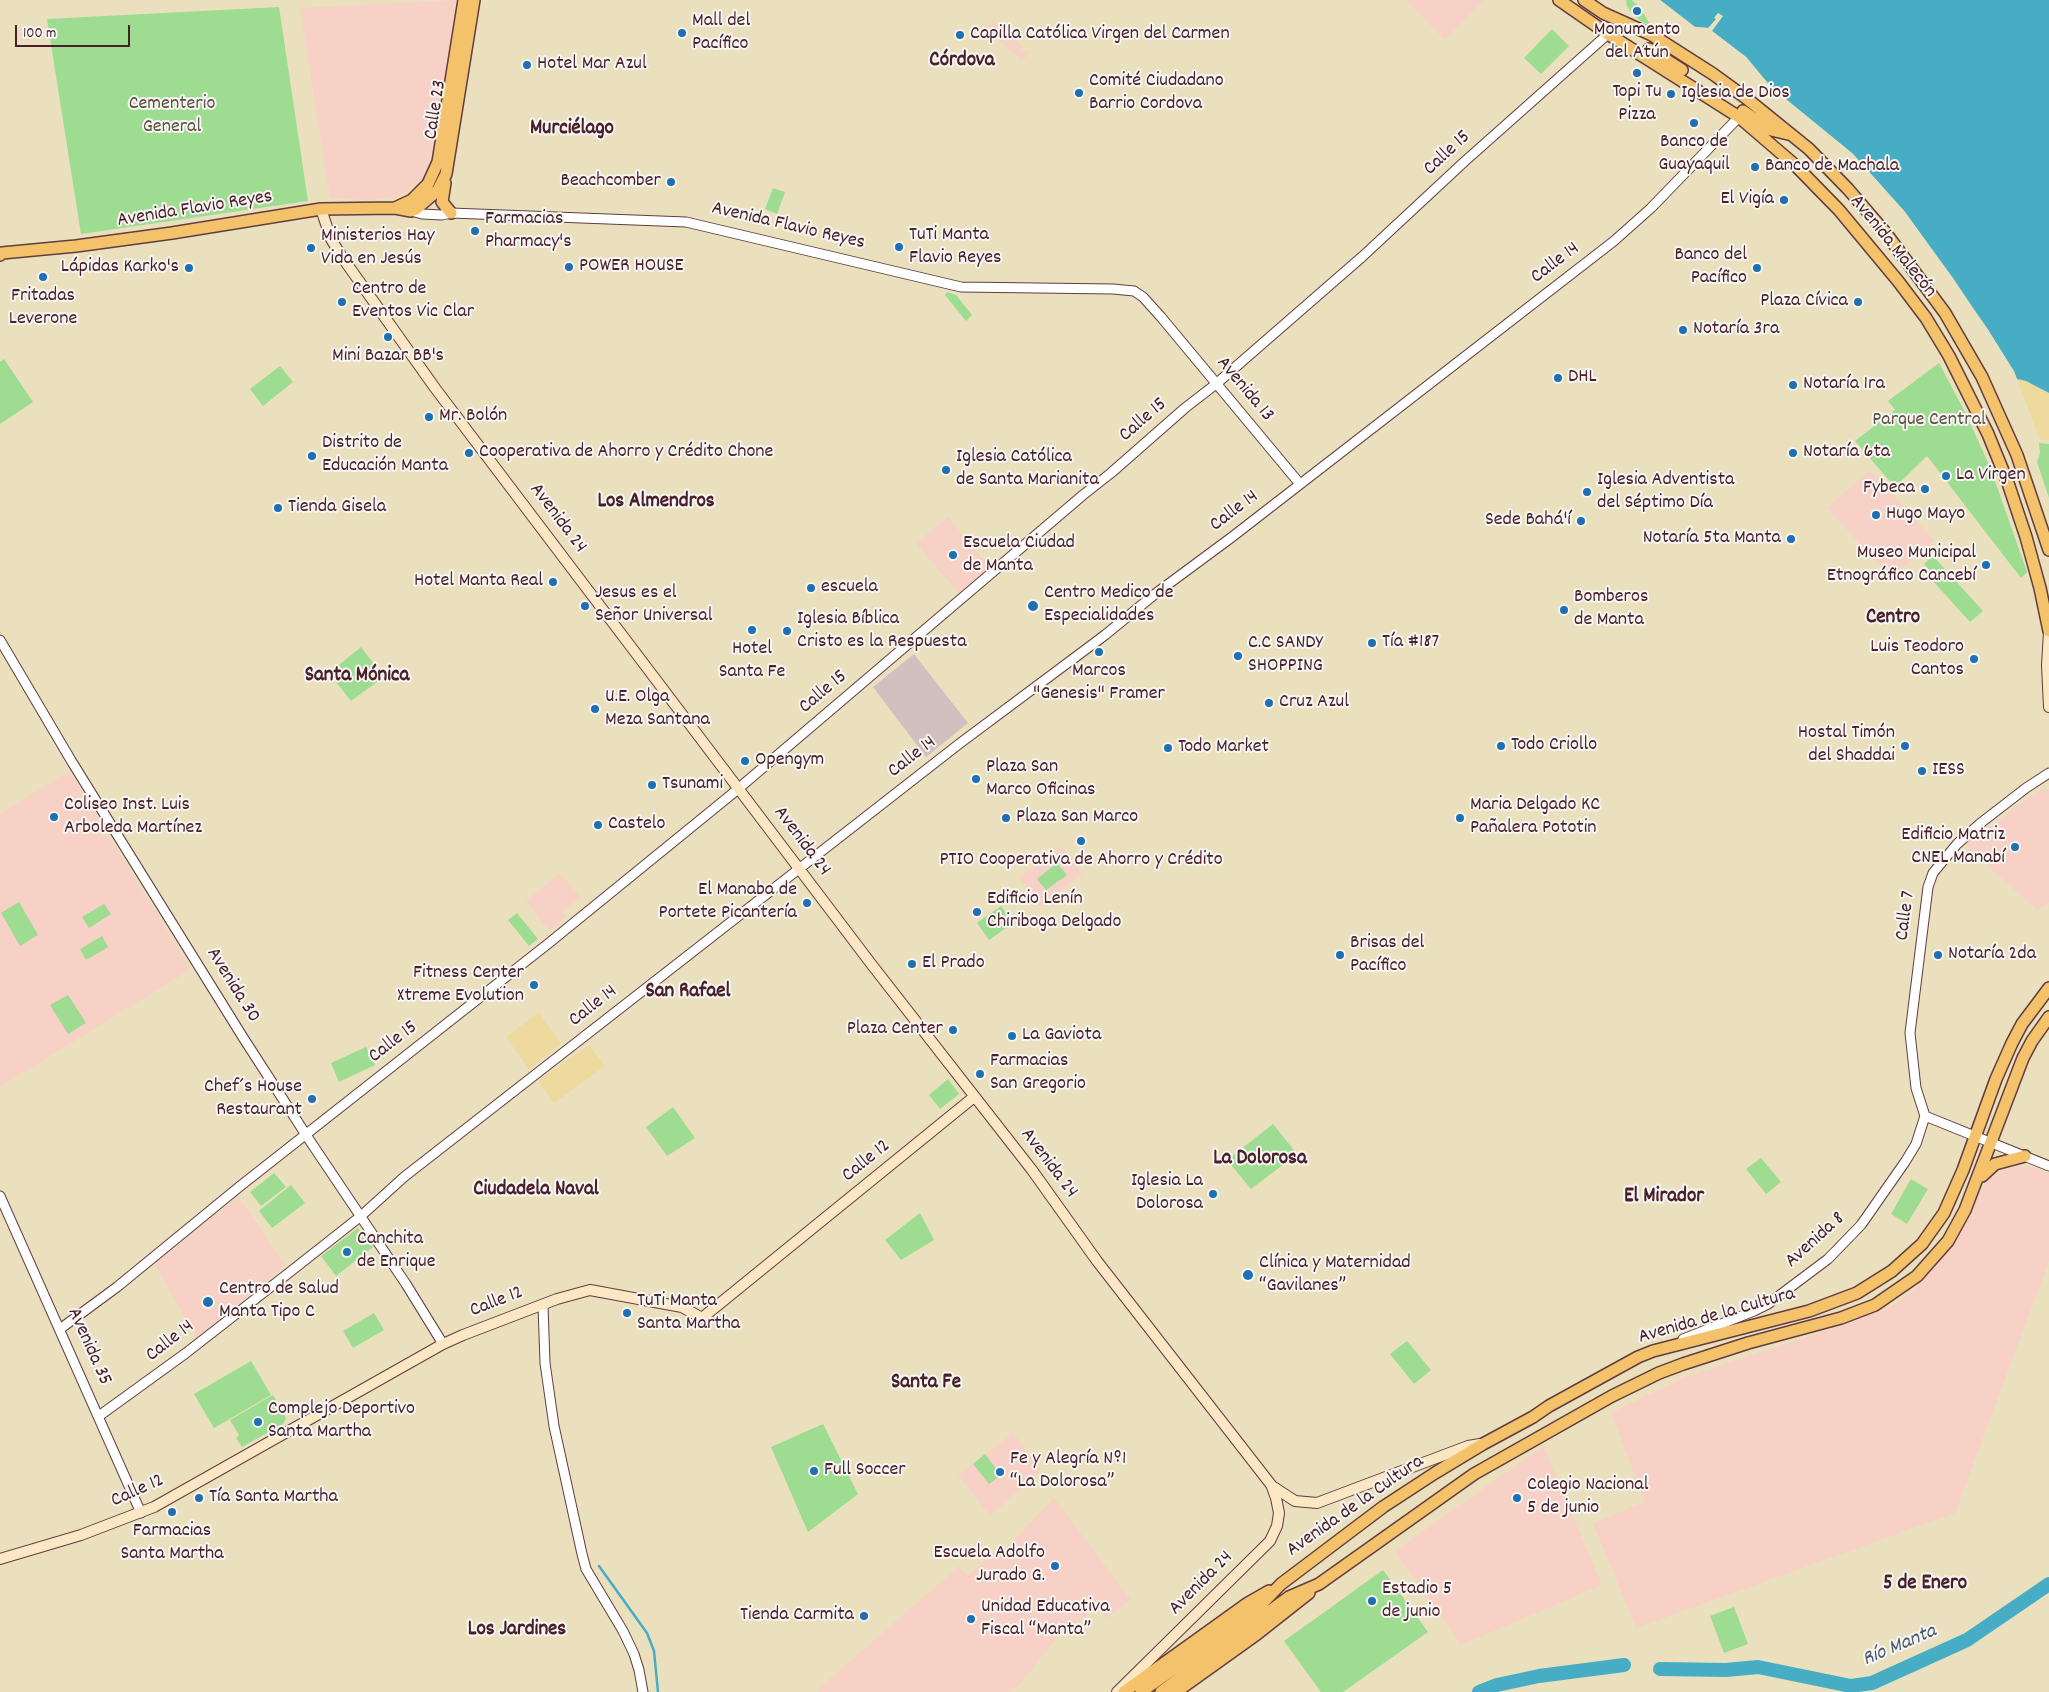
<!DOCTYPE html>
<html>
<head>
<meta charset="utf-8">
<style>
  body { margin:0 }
  #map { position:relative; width:2049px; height:1692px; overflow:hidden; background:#eae0be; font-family:Dekko,sans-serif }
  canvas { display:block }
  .scale { position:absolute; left:15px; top:25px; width:115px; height:22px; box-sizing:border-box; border:2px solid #4a1f2b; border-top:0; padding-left:6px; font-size:15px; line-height:18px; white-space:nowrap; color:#4a1f2b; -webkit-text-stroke:4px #f6f6f2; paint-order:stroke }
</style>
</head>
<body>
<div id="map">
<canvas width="2049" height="1692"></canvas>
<div class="scale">100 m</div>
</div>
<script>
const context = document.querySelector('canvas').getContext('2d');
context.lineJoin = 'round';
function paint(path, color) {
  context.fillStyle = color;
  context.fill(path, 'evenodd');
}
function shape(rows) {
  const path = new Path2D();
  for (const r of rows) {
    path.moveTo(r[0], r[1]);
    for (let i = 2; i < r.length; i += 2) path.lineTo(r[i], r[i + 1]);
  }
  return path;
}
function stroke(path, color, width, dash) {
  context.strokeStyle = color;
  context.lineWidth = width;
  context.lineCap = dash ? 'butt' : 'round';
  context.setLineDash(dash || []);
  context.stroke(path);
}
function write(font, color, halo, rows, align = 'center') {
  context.font = font + ' Dekko,sans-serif';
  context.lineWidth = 4;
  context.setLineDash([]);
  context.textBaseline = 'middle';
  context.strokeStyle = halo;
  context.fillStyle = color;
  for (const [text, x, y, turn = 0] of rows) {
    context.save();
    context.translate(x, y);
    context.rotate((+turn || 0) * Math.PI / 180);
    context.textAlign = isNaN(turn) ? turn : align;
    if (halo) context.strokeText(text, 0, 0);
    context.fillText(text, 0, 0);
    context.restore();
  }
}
paint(shape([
  [457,0,431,164,429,172,424,178,398,197,366,200,330,198,300,8],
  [1406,0,1484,0,1445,40],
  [993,20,998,25,1001,22,1007,27,1005,30,1009,33,1014,29,1019,34,1015,40,1023,47,1021,49,1030,53,1022,61,986,29],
  [1870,470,1934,540,1891,578,1827,508],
  [948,517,990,567,958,593,916,543],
  [69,771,191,969,0,1087,0,814],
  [2043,788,2049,789,2049,903,2037,910,1972,852,1967,845,1969,841],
  [1062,847,1082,874,1040,906,1019,877],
  [560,873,581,897,562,912,566,917,549,931,526,901],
  [2020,1166,2033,1167,2049,1174,2049,1261,1955,1513,1636,1628,1593,1523,1645,1502,1611,1413,1683,1378,1855,1321,1895,1304,1914,1290,1960,1233,1986,1179,1998,1171],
  [238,1197,286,1265,196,1338,154,1263],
  [1013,1433,1041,1470,990,1516,958,1475],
  [1543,1446,1602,1585,1461,1645,1395,1551],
  [1054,1498,1131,1600,1106,1618,1097,1608,1058,1636,1021,1683,1009,1692,819,1692,817,1690,959,1566,968,1576,996,1551,998,1554,1004,1550]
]), '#f7d1c6');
paint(shape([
  [914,654,968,723,926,757,873,687]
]), '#d2bfbf');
paint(shape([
  [1626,0,1632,0,1640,7,1648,21,1653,26,1642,22,1632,14,1627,6],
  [279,7,308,201,81,234,47,19],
  [1552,29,1569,46,1541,74,1524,58],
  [773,188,785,192,777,214,765,209],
  [947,292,956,295,972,315,966,321,945,295],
  [4,359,33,402,0,424,0,362],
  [1939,363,1965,412,1990,467,2027,572,2021,578,1927,456,1895,487,1855,441,1895,410,1888,401],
  [280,366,293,382,263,406,250,389],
  [2039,443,2049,444,2049,498,2037,462,2040,453],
  [1933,556,1983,611,1970,622,1932,580,1936,577,1924,564],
  [361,647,384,677,351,701,329,673],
  [1057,863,1067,875,1046,890,1037,879],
  [19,902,38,935,20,946,1,913],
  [104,904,111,914,89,928,82,917],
  [1001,906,1013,923,989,940,977,923],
  [517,913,538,939,529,946,508,920],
  [102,936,108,947,86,960,80,949],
  [68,995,86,1023,68,1034,50,1005],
  [366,1047,375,1065,339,1082,331,1063],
  [948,1079,959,1094,940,1109,929,1095],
  [673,1107,695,1138,667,1156,646,1127],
  [1273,1124,1297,1154,1251,1189,1227,1160],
  [1761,1158,1781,1182,1766,1194,1746,1169],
  [274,1173,286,1187,261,1206,250,1192],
  [1911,1179,1928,1189,1907,1224,1891,1214],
  [291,1185,305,1203,272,1228,259,1211],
  [920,1213,934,1240,901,1260,885,1240],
  [358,1228,373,1247,336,1276,321,1256],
  [374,1313,384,1330,353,1348,343,1331],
  [1407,1341,1431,1370,1414,1384,1390,1354],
  [251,1361,271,1395,214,1428,194,1394],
  [273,1395,286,1418,283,1424,242,1447,236,1438,239,1435,230,1420],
  [823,1424,858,1494,808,1532,771,1447],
  [985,1454,1001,1475,989,1484,973,1464],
  [1383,1570,1428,1632,1343,1692,1321,1692,1284,1641],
  [1734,1607,1748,1644,1724,1653,1710,1616]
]), '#9ddc91');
paint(shape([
  [2017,379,2026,381,2049,393,2049,440,2040,440],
  [539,1012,561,1044,529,1069,506,1037],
  [589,1045,605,1066,554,1103,538,1081]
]), '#eeda9e');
paint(shape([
  [1660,0,2049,0,2049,393,2026,381,2017,379,1993,338,1953,278,1905,212,1853,154,1771,87,1746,57,1708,28,1695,27]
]), '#46adc5');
paint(shape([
  [1657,0,1660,0,1695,27,1708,28,1716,19,1714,18,1718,13,1723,16,1712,31,1746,57,1771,87,1853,154,1905,212,1987,328,2014,371,2017,379,2015,381,2012,373,1985,329,1903,214,1851,156,1769,88,1745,58,1707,31,1694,29]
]), '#eae0be');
stroke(shape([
  [599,1566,647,1633,654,1651,658,1692]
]), '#46adc5', 2.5);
stroke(shape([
  [1660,1669,1726,1670,1758,1667,1851,1686,1872,1683,1967,1640,2049,1584],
  [1479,1692,1497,1685,1539,1676,1624,1665]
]), '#46adc5', 14);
const tertiary = shape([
  [411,211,422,214,442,215,451,213,686,222,961,287,1113,289,1134,291,1143,297,1161,317,1300,484],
  [0,640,72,762,244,1039,310,1141,406,1284,443,1344],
  [1925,1116,1916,1088,1910,1033,1928,887,1933,873,1957,844,1982,822,2026,788,2049,773],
  [1925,1116,2049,1166],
  [0,1196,141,1513],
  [543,1305,545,1363,554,1426,582,1554,586,1569,623,1631,634,1654,639,1670,643,1692],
  [60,1329,117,1287,239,1187,549,943,732,794,1083,495,1111,473,1185,408,1216,384,1363,256,1464,162,1608,34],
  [1683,1339,1754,1311,1768,1304,1828,1259,1861,1225,1905,1162,1916,1144,1925,1116],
  [99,1416,186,1353,295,1268,361,1216,404,1177,959,744,1105,635,1155,594,1232,537,1614,241,1651,208,1739,117]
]);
const secondary = shape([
  [321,209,331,239,342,257,435,388,872,965,1032,1170,1097,1261,1272,1486,1295,1501,1317,1503,1468,1446,1480,1444],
  [2049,632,2047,665,2049,707],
  [0,1559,81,1535,154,1507,443,1344,463,1335,557,1299,590,1290,682,1307,702,1318,974,1097],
  [1117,1692,1270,1541,1277,1526,1279,1513,1276,1498,1272,1487]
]);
const primary = shape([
  [1559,0,1608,34,1739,117,1796,166,1839,210,1898,281,1926,318,1949,356,1988,434,2008,483,2026,537,2040,588,2049,631],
  [1584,0,1603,13,1652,35,1713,74,1746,98,1809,149,1848,189,1885,232,1945,313,1982,377,2017,455,2049,550],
  [1649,49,1682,70],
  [1743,111,1771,130,1788,134],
  [445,183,442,202,451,213],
  [395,208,412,200,428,184,438,162,464,0],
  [0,255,2,253,76,246,172,233,321,209,395,208,411,211,416,209,438,190,446,174,474,0],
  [1982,1176,1995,1164,2025,1156],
  [1124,1692,1248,1603,1269,1591],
  [1141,1692,1255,1611,1281,1584,1383,1507,1435,1473,1483,1444,1533,1417,1549,1406,1638,1357,1653,1351,1809,1311,1857,1293,1892,1271,1922,1244,1944,1213,1963,1170,1996,1079,2012,1043,2022,1024,2049,988],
  [1161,1692,1289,1597,1319,1584,1474,1474,1612,1396,1659,1373,1683,1364,1748,1343,1841,1318,1875,1305,1917,1276,1948,1241,1965,1210,2023,1058,2032,1041,2049,1017],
  [1176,1692,1257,1634,1309,1593]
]);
stroke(tertiary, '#623c41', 11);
stroke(secondary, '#623c41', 12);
stroke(primary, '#623c41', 14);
stroke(tertiary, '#fff', 9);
stroke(secondary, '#fbe7c3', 10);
stroke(primary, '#f4c26a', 11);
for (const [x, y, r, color] of [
  [1637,11,5,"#1f6fb2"],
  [682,33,5,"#1f6fb2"],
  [960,35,5,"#1f6fb2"],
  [527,65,5,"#1f6fb2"],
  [1637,73,5,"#1f6fb2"],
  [1079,93,5,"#1f6fb2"],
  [1671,94,5,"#1f6fb2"],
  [1694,123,5,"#1f6fb2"],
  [1755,167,5,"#1f6fb2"],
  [671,182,5,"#1f6fb2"],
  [1784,200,5,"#1f6fb2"],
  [475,231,5,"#1f6fb2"],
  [899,247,5,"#1f6fb2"],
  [311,248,5,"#1f6fb2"],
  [569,267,5,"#1f6fb2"],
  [189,268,5,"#1f6fb2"],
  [1757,268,5,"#1f6fb2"],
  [43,277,5,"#1f6fb2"],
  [342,302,5,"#1f6fb2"],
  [1858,302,5,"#1f6fb2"],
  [1683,330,5,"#1f6fb2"],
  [388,337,5,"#1f6fb2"],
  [1558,378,5,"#1f6fb2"],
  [1793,385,5,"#1f6fb2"],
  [429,417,5,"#1f6fb2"],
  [469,453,5,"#1f6fb2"],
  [1793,453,5,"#1f6fb2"],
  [312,456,5,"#1f6fb2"],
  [946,470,5,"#1f6fb2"],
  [1946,476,5,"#1f6fb2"],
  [1925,489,5,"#1f6fb2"],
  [1587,492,5,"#1f6fb2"],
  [278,508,5,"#1f6fb2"],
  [1876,515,5,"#1f6fb2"],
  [1581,521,5,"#1f6fb2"],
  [1791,539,5,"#1f6fb2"],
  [953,555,5,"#1f6fb2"],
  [1986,565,5,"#1f6fb2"],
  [553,582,5,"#1f6fb2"],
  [811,588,5,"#1f6fb2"],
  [585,606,5,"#1f6fb2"],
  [1033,606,6,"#1f6fb2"],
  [1564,610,5,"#1f6fb2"],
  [752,630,5,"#1f6fb2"],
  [787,631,5,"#1f6fb2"],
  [1372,643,5,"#1f6fb2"],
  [1099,652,5,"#1f6fb2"],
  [1238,656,5,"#1f6fb2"],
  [1974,659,5,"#1f6fb2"],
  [1269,703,5,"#1f6fb2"],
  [595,709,5,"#1f6fb2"],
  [1501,746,5,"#1f6fb2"],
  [1905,746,5,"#1f6fb2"],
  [1168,748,5,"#1f6fb2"],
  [745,761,5,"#1f6fb2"],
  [1922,771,5,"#1f6fb2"],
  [976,779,5,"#1f6fb2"],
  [652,785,5,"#1f6fb2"],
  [54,817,5,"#1f6fb2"],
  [1006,818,5,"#1f6fb2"],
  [1460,818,5,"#1f6fb2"],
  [598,825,5,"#1f6fb2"],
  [1081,841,5,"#1f6fb2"],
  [2015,847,5,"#1f6fb2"],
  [807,903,5,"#1f6fb2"],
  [977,912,5,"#1f6fb2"],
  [1340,955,5,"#1f6fb2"],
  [1938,955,5,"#1f6fb2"],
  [912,964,5,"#1f6fb2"],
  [534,985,5,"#1f6fb2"],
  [953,1030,5,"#1f6fb2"],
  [1012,1036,5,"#1f6fb2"],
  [980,1074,5,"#1f6fb2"],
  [312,1099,5,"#1f6fb2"],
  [1213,1194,5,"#1f6fb2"],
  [347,1252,5,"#1f6fb2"],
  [1248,1275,6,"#1f6fb2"],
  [208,1302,6,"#1f6fb2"],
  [627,1313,5,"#1f6fb2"],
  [258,1422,5,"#1f6fb2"],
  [814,1471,5,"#1f6fb2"],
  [1000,1472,5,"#1f6fb2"],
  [199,1498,5,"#1f6fb2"],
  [1517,1498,5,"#1f6fb2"],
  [172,1512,5,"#1f6fb2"],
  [1055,1566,5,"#1f6fb2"],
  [1372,1601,5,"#1f6fb2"],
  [864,1616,5,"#1f6fb2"],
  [971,1619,5,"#1f6fb2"]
]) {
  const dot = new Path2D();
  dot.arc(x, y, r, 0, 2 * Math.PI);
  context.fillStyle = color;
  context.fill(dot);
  stroke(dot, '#f6f6f2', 2);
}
write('20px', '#4a1f2b', '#f6f6f2', [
  ["Mall del",692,22],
  ["Pacífico",692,45],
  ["Monumento",1637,31,"center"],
  ["del Atún",1637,54,"center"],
  ["Capilla Católica Virgen del Carmen",970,35],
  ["Hotel Mar Azul",537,65],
  ["Comité Ciudadano",1089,82],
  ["Barrio Cordova",1089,105],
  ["Topi Tu",1637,93,"center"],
  ["Pizza",1637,116,"center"],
  ["Iglesia de Dios",1681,94],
  ["Banco de",1694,143,"center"],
  ["Guayaquil",1694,166,"center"],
  ["Banco de Machala",1765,167],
  ["Beachcomber",661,182,"right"],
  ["El Vigía",1774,200,"right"],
  ["Farmacias",485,220],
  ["Pharmacy's",485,243],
  ["TuTi Manta",909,236],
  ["Flavio Reyes",909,259],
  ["Ministerios Hay",321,237],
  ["Vida en Jesús",321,260],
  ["Banco del",1747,256,"right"],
  ["Pacífico",1747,279,"right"],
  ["POWER HOUSE",579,267],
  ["Lápidas Karko's",179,268,"right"],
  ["Centro de",352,290],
  ["Eventos Vic Clar",352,313],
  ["Fritadas",43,297,"center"],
  ["Leverone",43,320,"center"],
  ["Plaza Cívica",1848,302,"right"],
  ["Notaría 3ra",1693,330],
  ["Mini Bazar BB's",388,357,"center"],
  ["DHL",1568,378],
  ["Notaría 1ra",1803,385],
  ["Mr. Bolón",439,417],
  ["Distrito de",322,444],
  ["Educación Manta",322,467],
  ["Cooperativa de Ahorro y Crédito Chone",479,453],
  ["Notaría 6ta",1803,453],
  ["Iglesia Católica",956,458],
  ["de Santa Marianita",956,481],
  ["La Virgen",1956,476],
  ["Iglesia Adventista",1597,481],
  ["del Séptimo Día",1597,504],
  ["Fybeca",1915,489,"right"],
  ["Tienda Gisela",288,508],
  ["Hugo Mayo",1886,515],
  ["Sede Bahá'í",1571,521,"right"],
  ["Notaría 5ta Manta",1781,539,"right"],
  ["Escuela Ciudad",963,544],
  ["de Manta",963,567],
  ["Museo Municipal",1976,554,"right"],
  ["Etnográfico Cancebí",1976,577,"right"],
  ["Hotel Manta Real",543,582,"right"],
  ["escuela",821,588],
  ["Jesus es el",595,594],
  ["Señor Universal",595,617],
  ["Centro Medico de",1044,594],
  ["Especialidades",1044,617],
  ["Bomberos",1574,598],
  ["de Manta",1574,621],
  ["Iglesia Bíblica",797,620],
  ["Cristo es la Respuesta",797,643],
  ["Tía #187",1382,643],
  ["C.C SANDY",1248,644],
  ["SHOPPING",1248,667],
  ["Luis Teodoro",1964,648,"right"],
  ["Cantos",1964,671,"right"],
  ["Hotel",752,650,"center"],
  ["Santa Fe",752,673,"center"],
  ["Marcos",1099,672,"center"],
  ["\"Genesis\" Framer",1099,695,"center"],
  ["U.E. Olga",605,698],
  ["Meza Santana",605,721],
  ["Cruz Azul",1279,703],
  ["Hostal Timón",1895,734,"right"],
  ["del Shaddai",1895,757,"right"],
  ["Todo Criollo",1511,746],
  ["Todo Market",1178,748],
  ["Opengym",755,761],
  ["Plaza San",986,768],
  ["Marco Oficinas",986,791],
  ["IESS",1932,771],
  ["Tsunami",662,785],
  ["Coliseo Inst. Luis",64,806],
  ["Arboleda Martínez",64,829],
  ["Maria Delgado KC",1470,806],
  ["Pañalera Pototin",1470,829],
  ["Plaza San Marco",1016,818],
  ["Castelo",608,825],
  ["Edificio Matriz",2005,836,"right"],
  ["CNEL Manabí",2005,859,"right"],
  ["PTIO Cooperativa de Ahorro y Crédito",1081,861,"center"],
  ["El Manaba de",797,891,"right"],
  ["Portete Picantería",797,914,"right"],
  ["Edificio Lenín",987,900],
  ["Chiriboga Delgado",987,923],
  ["Brisas del",1350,944],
  ["Pacífico",1350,967],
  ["Notaría 2da",1948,955],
  ["El Prado",922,964],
  ["Fitness Center",524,974,"right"],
  ["Xtreme Evolution",524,997,"right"],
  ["Plaza Center",943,1030,"right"],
  ["La Gaviota",1022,1036],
  ["Farmacias",990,1062],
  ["San Gregorio",990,1085],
  ["Chef´s House",302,1088,"right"],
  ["Restaurant",302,1111,"right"],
  ["Iglesia La",1203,1182,"right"],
  ["Dolorosa",1203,1205,"right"],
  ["Canchita",357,1240],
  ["de Enrique",357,1263],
  ["Clínica y Maternidad",1259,1264],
  ["“Gavilanes”",1259,1287],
  ["Centro de Salud",219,1290],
  ["Manta Tipo C",219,1313],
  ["TuTi Manta",637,1302],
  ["Santa Martha",637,1325],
  ["Complejo Deportivo",268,1410],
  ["Santa Martha",268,1433],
  ["Fe y Alegría Nº1",1010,1460],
  ["“La Dolorosa”",1010,1483],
  ["Full Soccer",824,1471],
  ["Colegio Nacional",1527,1486],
  ["5 de junio",1527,1509],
  ["Tía Santa Martha",209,1498],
  ["Farmacias",172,1532,"center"],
  ["Santa Martha",172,1555,"center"],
  ["Escuela Adolfo",1045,1554,"right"],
  ["Jurado G.",1045,1577,"right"],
  ["Estadio 5",1382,1590],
  ["de junio",1382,1613],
  ["Unidad Educativa",981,1608],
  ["Fiscal “Manta”",981,1631],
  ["Tienda Carmita",854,1616,"right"]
], 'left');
write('20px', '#5f4e44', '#f6f6f2', [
  ["Cementerio",172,105],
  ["General",172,128],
  ["Parque Central",1929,421]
]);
write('20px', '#4a1f2b', '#f6f6f2', [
  ["Calle 23",437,110,-81],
  ["Calle 15",1448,154,-43],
  ["Avenida Flavio Reyes",195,210,-9],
  ["Avenida Flavio Reyes",788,227,13],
  ["Avenida Malecón",1892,247,51],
  ["Calle 14",1556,264,-37],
  ["Avenida 13",1244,390,50],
  ["Calle 15",1144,421,-41],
  ["Calle 14",1235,512,-37],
  ["Avenida 24",557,519,53],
  ["Calle 15",824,693,-40],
  ["Calle 14",913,758,-38],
  ["Avenida 24",801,842,53],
  ["Calle 7",1907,916,-82],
  ["Avenida 30",232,986,58],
  ["Calle 14",594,1007,-38],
  ["Calle 15",394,1043,-38],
  ["Calle 12",867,1162,-39],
  ["Avenida 24",1048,1164,53],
  ["Avenida 8",1816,1241,-42],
  ["Calle 12",497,1303,-21],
  ["Avenida de la Cultura",1717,1317,-16],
  ["Calle 14",171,1342,-38],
  ["Avenida 35",88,1347,66],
  ["Calle 12",138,1492,-24],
  ["Avenida de la Cultura",1356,1507,-35],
  ["Avenida 24",1202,1584,-45]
]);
write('bold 21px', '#4a1f2b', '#f6f6f2', [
  ["Córdova",962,62],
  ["Murciélago",572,130],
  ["Los Almendros",656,503],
  ["Centro",1893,619],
  ["Santa Mónica",357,677],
  ["San Rafael",688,993],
  ["La Dolorosa",1260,1160],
  ["Ciudadela Naval",536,1191],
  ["El Mirador",1664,1198],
  ["Santa Fe",926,1384],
  ["5 de Enero",1925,1585],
  ["Los Jardines",517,1631]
]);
write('italic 21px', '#485869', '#f6f6f2', [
  ["Río Manta",1900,1647,-23]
]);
</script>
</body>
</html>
